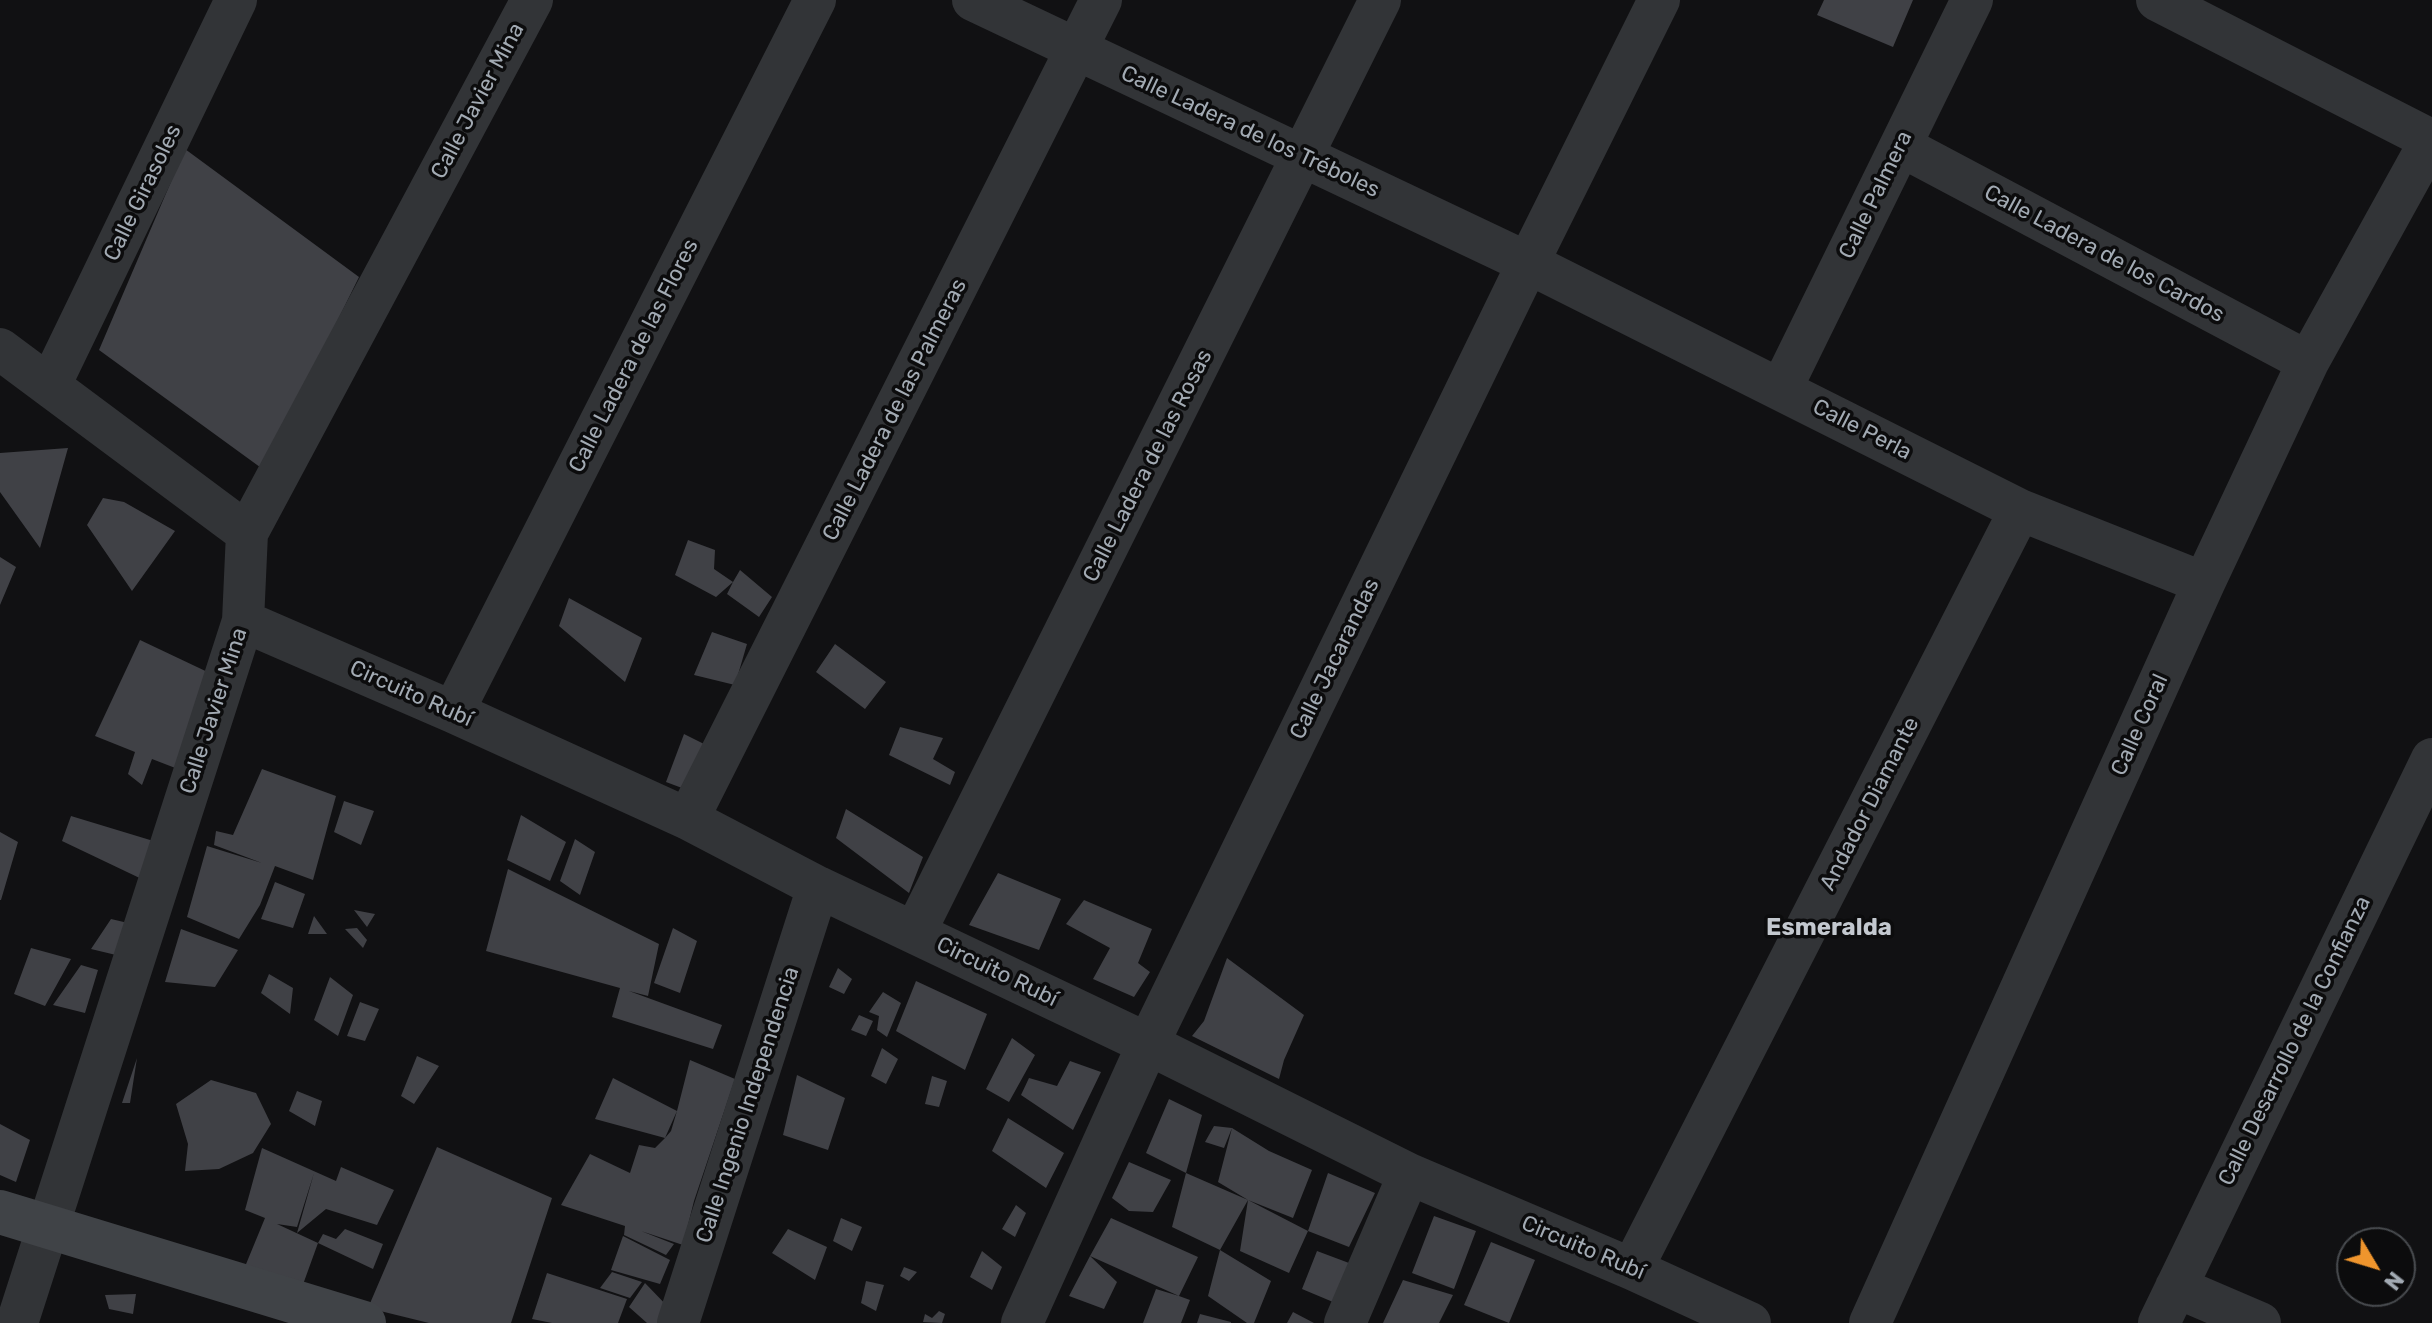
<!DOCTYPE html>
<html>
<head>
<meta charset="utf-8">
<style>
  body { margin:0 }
  #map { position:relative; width:2432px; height:1323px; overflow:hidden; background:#111113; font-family:Rubik,sans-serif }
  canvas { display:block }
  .north { position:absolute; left:2336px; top:1227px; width:80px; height:80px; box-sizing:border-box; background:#0c0c0d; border:2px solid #484b4f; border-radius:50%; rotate:128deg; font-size:22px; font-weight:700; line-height:32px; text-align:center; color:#a2aab3 }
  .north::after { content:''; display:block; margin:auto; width:28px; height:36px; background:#ef952d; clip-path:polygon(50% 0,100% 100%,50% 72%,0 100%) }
</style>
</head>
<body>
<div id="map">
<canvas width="2432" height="1323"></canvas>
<div class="north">N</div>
</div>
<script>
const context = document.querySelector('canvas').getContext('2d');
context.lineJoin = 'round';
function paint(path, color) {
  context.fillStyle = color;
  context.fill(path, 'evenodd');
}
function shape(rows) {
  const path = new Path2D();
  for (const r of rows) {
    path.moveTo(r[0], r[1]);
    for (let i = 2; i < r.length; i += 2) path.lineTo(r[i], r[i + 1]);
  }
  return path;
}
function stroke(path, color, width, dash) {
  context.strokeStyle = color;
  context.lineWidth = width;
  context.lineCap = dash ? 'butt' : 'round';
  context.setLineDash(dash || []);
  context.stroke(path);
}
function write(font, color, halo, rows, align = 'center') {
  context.font = font + ' Rubik,sans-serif';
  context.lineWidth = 7;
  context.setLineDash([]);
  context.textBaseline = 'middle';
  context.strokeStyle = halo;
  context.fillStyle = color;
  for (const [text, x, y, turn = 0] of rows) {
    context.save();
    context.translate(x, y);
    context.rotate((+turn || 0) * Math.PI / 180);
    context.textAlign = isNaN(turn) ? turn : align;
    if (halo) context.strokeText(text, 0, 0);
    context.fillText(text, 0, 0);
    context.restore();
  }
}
paint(shape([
  [1824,0,1913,0,1893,47,1817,15],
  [185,149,359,277,264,470,99,350],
  [68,448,40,548,0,492,0,453],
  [103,498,124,502,175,531,132,591,87,525],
  [688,540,715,550,714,569,733,582,740,570,772,597,759,617,727,594,733,582,716,597,675,575],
  [0,557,16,567,0,605],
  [569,598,642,638,625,682,559,626],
  [712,632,747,644,735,685,694,675],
  [140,640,216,676,183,771,152,759,142,785,128,774,135,752,95,736],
  [835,644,886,682,865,709,816,672],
  [900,727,943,738,933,759,955,772,950,785,889,755],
  [684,734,704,744,682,788,666,782],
  [262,769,336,796,313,880,275,866,260,905,239,939,187,917,207,846,262,863,214,845,216,831,233,835],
  [344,801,374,811,361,845,334,832],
  [846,809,923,857,909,893,836,838],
  [521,815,566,842,550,881,507,860],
  [71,816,160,843,148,882,62,841],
  [0,832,18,842,1,900,0,900],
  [575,839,595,852,580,895,560,881],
  [508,869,659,944,648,996,629,991,722,1025,713,1049,612,1017,620,988,486,951],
  [998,873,1061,899,1039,950,969,925],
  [275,882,305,894,293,928,261,919],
  [1084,900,1152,929,1138,963,1150,972,1134,997,1093,979,1110,948,1066,924],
  [354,910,375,914,367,927],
  [314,916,327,934,308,934],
  [111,919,128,923,116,955,91,949],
  [357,928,367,940,363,948,345,929],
  [673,928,697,941,680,993,654,983],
  [181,929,238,950,215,987,165,982],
  [31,948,71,959,45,1006,14,994],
  [1227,958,1304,1015,1284,1060,1279,1079,1192,1036,1204,1021],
  [81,965,98,970,85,1013,53,1005],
  [838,968,852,979,844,994,829,987],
  [269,974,293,988,290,1014,261,993],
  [330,977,353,995,338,1036,314,1020],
  [916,981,987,1014,965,1070,896,1031],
  [883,992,901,1003,887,1037,877,1030,879,1016,869,1012],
  [360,1002,379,1009,365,1041,347,1036],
  [859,1015,873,1021,866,1036,851,1030],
  [1012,1038,1035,1055,1009,1102,986,1089],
  [882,1048,898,1059,886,1084,871,1076],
  [417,1056,439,1066,414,1104,401,1096],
  [137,1058,130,1103,122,1103],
  [690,1060,735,1079,694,1201,683,1245,641,1231,674,1244,666,1255,624,1235,625,1226,561,1205,590,1154,630,1173,639,1145,655,1148,665,1138,595,1119,613,1078,677,1111,665,1138,671,1131,677,1111],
  [1070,1061,1101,1072,1073,1130,1021,1095,1029,1078,1057,1086],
  [797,1075,845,1098,828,1150,783,1135],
  [932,1076,947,1081,939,1107,925,1104],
  [211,1080,256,1093,271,1124,253,1153,219,1169,185,1171,188,1144,176,1104],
  [297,1091,322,1101,315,1126,289,1111],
  [1169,1099,1202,1115,1186,1173,1146,1153],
  [1008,1118,1064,1153,1046,1188,992,1151],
  [0,1124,30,1140,16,1182,0,1175],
  [1214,1126,1232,1128,1224,1148,1205,1142],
  [1232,1128,1269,1151,1312,1170,1293,1218,1248,1200,1218,1182],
  [437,1147,552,1198,511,1323,429,1323,368,1308],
  [262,1148,336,1181,341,1167,394,1190,377,1225,326,1209,297,1233,314,1173,297,1227,277,1224,318,1243,301,1290,244,1269,265,1218,245,1210],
  [1129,1162,1171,1180,1153,1212,1129,1211,1112,1198],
  [1186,1173,1248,1200,1308,1231,1289,1273,1240,1251,1248,1200,1220,1250,1172,1227],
  [1328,1173,1375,1193,1349,1247,1308,1231],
  [1016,1205,1026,1213,1015,1237,1002,1229],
  [1434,1216,1476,1231,1454,1289,1412,1273],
  [841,1218,862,1227,852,1251,833,1241],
  [1111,1218,1198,1257,1179,1296,1190,1300,1181,1323,1143,1323,1156,1289,1179,1296,1090,1256],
  [345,1229,383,1244,373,1269,318,1243,323,1234,336,1239],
  [788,1229,827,1247,815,1280,772,1253],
  [623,1236,670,1260,660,1284,611,1270],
  [1491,1242,1535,1260,1509,1323,1464,1305],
  [1220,1250,1271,1281,1254,1323,1247,1323,1208,1296],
  [982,1251,1002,1267,992,1290,970,1277],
  [1317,1251,1349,1263,1333,1302,1302,1289],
  [1090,1256,1117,1282,1104,1309,1069,1296],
  [904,1267,917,1272,909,1281,900,1276],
  [612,1272,642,1282,630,1298,600,1288],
  [547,1273,627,1299,618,1323,552,1323,532,1319],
  [1403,1280,1453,1295,1439,1323,1383,1323],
  [866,1281,884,1285,876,1311,861,1303],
  [645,1283,671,1310,661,1323,647,1323,629,1307],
  [136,1294,133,1314,109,1309,105,1295],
  [939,1311,945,1314,942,1323,923,1322,925,1314,932,1318],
  [1293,1312,1314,1323,1287,1323],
  [1200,1314,1231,1322,1231,1323,1197,1323]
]), '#404146');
stroke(shape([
  [973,0,1528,263,2020,510,2204,583],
  [2157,0,2431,140],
  [1901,146,2308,362],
  [0,349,247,533],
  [50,385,236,0],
  [1781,389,1972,0],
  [243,621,453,712,688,819,818,887,1148,1044,1409,1174,1632,1269,1750,1323],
  [453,712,815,0],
  [688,819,1101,0],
  [915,932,1380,0],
  [1632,1269,2020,510],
  [2176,1287,2260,1323],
  [17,1323,243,621,247,533,532,0],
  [678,1323,818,887],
  [1022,1323,1148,1044,1528,263,1659,0],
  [1345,1323,1409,1174],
  [1870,1323,2204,583,2308,362,2432,138],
  [2159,1323,2432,759]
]), '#323437', 42);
stroke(shape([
  [0,1212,364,1323]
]), '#404347', 44);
write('22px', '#a2aab3', '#0c0c0d', [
  ["Calle Javier Mina",478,101,-62],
  ["Calle Ladera de los Tréboles",1250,132,25],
  ["Calle Girasoles",143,193,-64],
  ["Calle Palmera",1876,195,-64],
  ["Calle Ladera de los Cardos",2104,254,28],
  ["Calle Ladera de las Flores",634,356,-63],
  ["Calle Ladera de las Palmeras",895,410,-63],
  ["Calle Perla",1862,430,27],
  ["Calle Ladera de las Rosas",1148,466,-63],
  ["Calle Jacarandas",1335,659,-64],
  ["Circuito Rubí",411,694,24],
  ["Calle Javier Mina",214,711,-72],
  ["Calle Coral",2140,725,-66],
  ["Andador Diamante",1870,804,-63],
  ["Circuito Rubí",997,972,26],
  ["Calle Desarrollo de la Confianza",2295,1041,-64],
  ["Calle Ingenio Independencia",748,1105,-72],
  ["Circuito Rubí",1583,1248,23]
]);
write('bold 24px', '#c3c8cf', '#0c0c0d', [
  ["Esmeralda",1829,928]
]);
</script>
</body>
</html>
